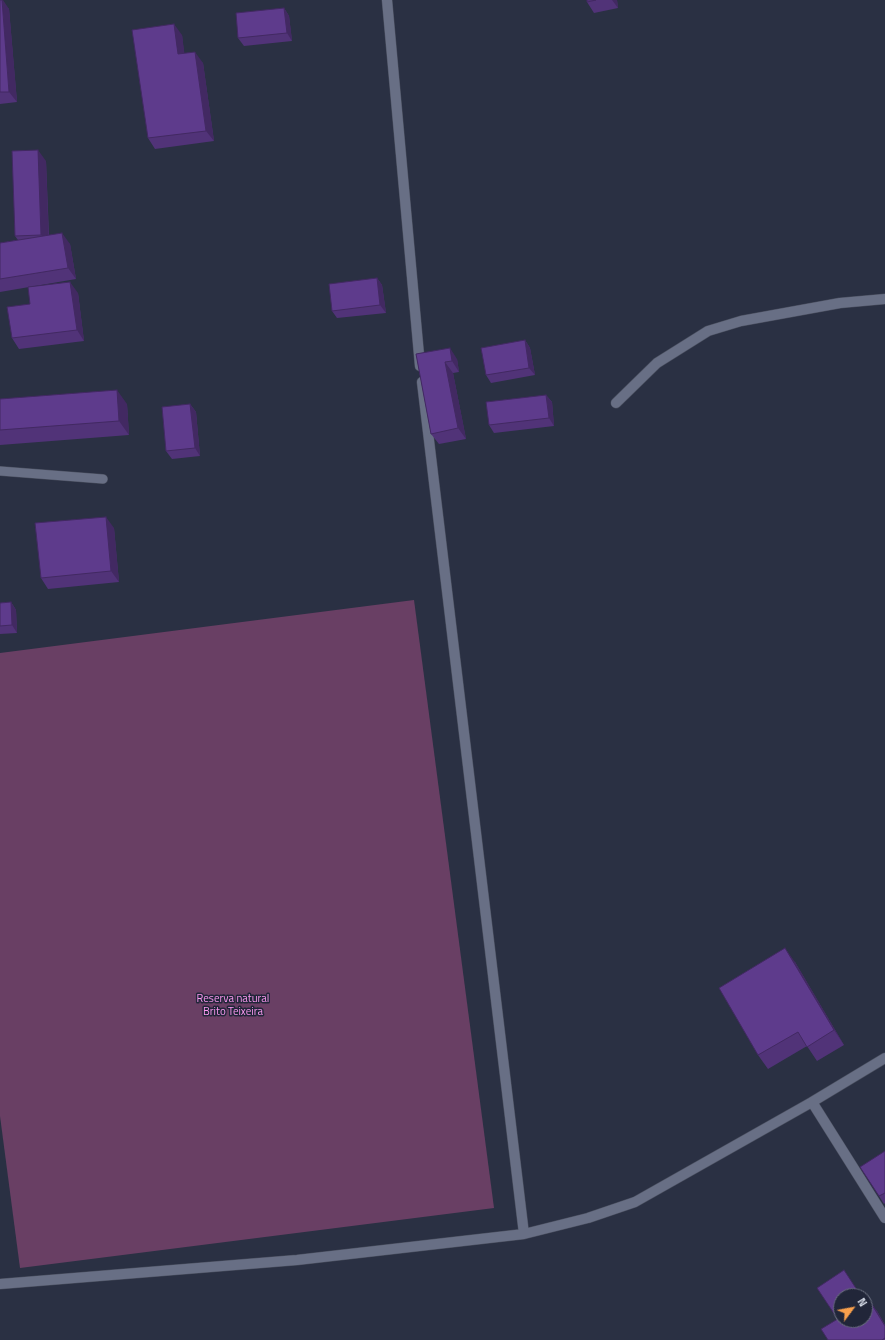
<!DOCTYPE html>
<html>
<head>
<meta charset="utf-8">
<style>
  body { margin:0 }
  #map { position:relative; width:885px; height:1340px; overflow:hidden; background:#2a3043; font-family:"Titillium Web",sans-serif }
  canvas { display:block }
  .north { position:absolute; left:833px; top:1288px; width:40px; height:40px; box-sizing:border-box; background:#212639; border:1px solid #686d7d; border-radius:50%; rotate:58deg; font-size:11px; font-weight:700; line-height:16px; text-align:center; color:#d3d8e4 }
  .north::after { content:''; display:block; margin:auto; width:14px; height:18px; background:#f9a04c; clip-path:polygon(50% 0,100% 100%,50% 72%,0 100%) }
</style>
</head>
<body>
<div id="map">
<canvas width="885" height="1340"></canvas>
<div class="north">N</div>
</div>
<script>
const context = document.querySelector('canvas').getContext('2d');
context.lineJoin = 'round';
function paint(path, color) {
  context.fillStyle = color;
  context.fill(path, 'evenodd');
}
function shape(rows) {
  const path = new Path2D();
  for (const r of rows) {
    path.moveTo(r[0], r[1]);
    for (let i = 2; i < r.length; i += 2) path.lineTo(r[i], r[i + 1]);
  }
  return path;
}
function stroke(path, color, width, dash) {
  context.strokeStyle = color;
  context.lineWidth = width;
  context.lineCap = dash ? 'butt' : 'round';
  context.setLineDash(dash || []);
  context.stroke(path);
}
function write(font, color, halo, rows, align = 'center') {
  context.font = font + ' "Titillium Web",sans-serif';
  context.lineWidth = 3;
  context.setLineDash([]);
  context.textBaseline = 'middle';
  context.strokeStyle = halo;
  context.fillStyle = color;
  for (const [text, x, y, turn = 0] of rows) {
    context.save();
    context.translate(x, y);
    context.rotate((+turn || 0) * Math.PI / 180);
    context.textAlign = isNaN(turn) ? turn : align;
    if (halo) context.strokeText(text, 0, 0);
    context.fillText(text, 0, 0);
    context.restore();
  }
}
paint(shape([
  [414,600,494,1208,20,1268,0,1116,0,653]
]), '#693f64');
const service = shape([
  [0,471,103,479]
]);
const minor = shape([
  [387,0,420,366],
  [422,382,524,1234],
  [616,403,657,363,708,331,741,321,840,303,885,299],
  [812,1102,885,1218],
  [0,1284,297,1260,524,1234,588,1218,635,1202,812,1102,885,1058]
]);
stroke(service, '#494e5e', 10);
stroke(minor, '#494e5e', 11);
stroke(service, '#686f85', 9);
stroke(minor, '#686f85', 10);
paint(shape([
  [0,0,9,9,17,102,0,104],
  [587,0,617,0,618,8,594,13,587,2],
  [284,8,289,16,292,41,244,46,238,38],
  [182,35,184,53,203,63,214,141,155,149,148,138],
  [46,161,49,235,70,244,76,279,0,292,0,243,18,240,15,236],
  [377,278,382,285,386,313,337,318,332,311],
  [78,293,84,341,19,349,12,338,30,304],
  [525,340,530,348,535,375,491,383,486,375],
  [416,354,457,359,459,372,453,373,466,439,439,444,431,434],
  [546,395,552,402,554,426,494,433,489,425],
  [0,399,127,404,129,435,0,445],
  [190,404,196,412,200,456,172,459,166,451],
  [114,528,119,582,48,589,41,578],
  [11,602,16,610,17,633,0,634,0,603],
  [795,962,844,1045,817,1061,807,1046,768,1069,758,1055],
  [885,1151,885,1203,884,1204,879,1196],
  [817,1288,841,1296,841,1320,865,1320,865,1301,877,1311,885,1325,885,1340,828,1340,838,1319]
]), '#513378');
paint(shape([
  [2,0,3,0,9,9,17,102,9,92],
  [612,0,617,0,618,8],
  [284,8,289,16,292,41,287,33],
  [174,24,182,35,186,65,178,54],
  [195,52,203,63,214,141,206,131],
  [38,150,46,161,49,246,41,235],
  [62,233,70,244,76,279,68,268],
  [377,278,382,285,386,313,380,305],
  [70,282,78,293,84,341,77,330],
  [525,340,530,348,535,375,529,368],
  [450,348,457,359,459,372,452,361],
  [445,362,453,373,466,439,458,428],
  [117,390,127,404,129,435,119,421],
  [546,395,552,402,554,426,549,418],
  [190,404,196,412,200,456,195,448],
  [106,517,114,528,119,582,111,571],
  [11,602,16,610,17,633,12,625],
  [785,948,795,962,844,1045,834,1030],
  [869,1300,877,1311,885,1325,885,1326]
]), '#422962');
const building = shape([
  [0,0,2,0,9,92,0,92,0,0],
  [587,0,596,0,587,2,587,0],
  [284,8,287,33,238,38,236,13,284,8],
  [174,24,178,54,195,52,206,131,148,138,132,30,174,24],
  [38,150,41,235,15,236,12,151,38,150],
  [62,233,68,268,0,279,0,243,62,233],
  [377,278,380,305,332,311,329,284,377,278],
  [70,282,77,330,12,338,7,307,30,304,28,287,70,282],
  [525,340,529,368,486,375,481,348,525,340],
  [450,348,452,361,445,362,458,428,431,434,416,354,450,348],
  [117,390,119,421,0,430,0,399,117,390],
  [546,395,549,418,489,425,486,402,546,395],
  [190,404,195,448,166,451,162,407,190,404],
  [106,517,111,571,41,578,35,523,106,517],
  [11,602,12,625,0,626,0,603,11,602],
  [785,948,834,1030,807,1047,798,1032,758,1055,719,988,785,948],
  [885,1151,885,1193,879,1196,860,1167,885,1151],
  [844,1270,861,1296,841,1296,841,1311,835,1315,817,1288,844,1270],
  [869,1300,885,1326,885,1338,882,1340,828,1340,821,1329,841,1317,841,1320,865,1320,865,1303,869,1300]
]);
paint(building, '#5e3b8c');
stroke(building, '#422962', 1);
write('11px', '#fc99f1', '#212639', [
  ["Reserva natural",233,999],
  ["Brito Teixeira",233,1012]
]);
</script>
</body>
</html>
